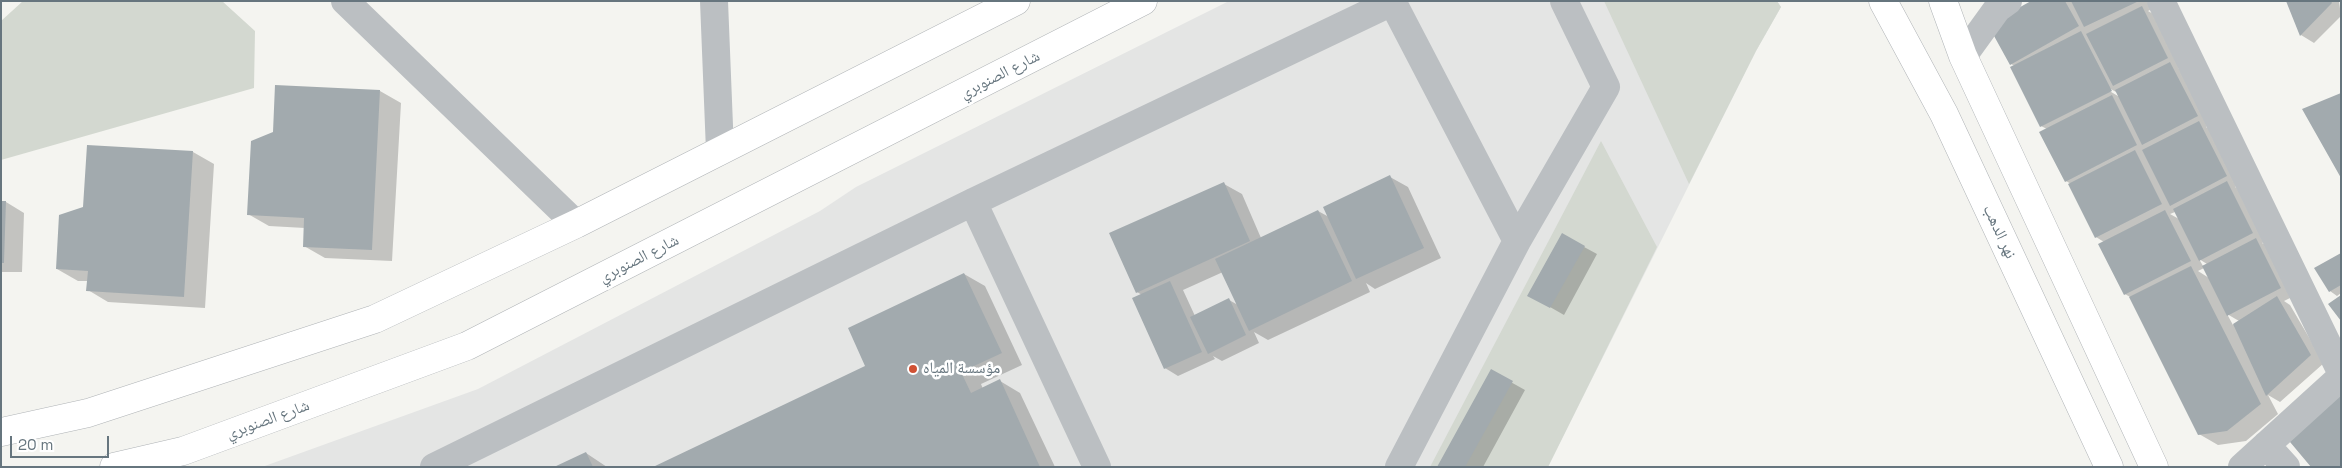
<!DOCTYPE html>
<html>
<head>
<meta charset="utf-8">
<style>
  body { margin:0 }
  #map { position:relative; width:2342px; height:468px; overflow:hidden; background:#f4f4f0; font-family:"Space Grotesk",sans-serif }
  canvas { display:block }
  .frame { position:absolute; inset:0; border:2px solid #66757e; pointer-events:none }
  .scale { position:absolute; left:10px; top:436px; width:99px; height:22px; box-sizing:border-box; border:2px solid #66757e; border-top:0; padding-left:6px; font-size:15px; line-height:18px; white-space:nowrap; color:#66757e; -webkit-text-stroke:4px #fff; paint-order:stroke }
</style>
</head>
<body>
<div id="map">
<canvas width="2342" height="468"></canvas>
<div class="frame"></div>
<div class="scale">20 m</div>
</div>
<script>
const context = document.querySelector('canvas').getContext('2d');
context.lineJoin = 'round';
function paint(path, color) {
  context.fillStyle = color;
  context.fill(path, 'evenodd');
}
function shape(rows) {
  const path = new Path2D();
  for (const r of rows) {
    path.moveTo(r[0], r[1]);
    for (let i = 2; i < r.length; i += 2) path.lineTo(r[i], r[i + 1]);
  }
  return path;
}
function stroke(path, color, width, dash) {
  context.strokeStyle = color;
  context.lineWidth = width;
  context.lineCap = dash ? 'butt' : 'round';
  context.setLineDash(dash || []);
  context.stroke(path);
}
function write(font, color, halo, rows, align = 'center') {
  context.font = font + ' "Space Grotesk","Noto Naskh Arabic",sans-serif';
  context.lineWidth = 5;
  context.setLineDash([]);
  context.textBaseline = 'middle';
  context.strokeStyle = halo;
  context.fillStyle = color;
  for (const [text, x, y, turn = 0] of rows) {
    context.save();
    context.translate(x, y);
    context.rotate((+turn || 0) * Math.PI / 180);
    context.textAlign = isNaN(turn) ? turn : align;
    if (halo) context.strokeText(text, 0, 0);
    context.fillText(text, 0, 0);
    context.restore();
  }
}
paint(shape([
  [1229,1,1777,1,1781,7,1756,51,1548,467,262,467,478,389,820,211,856,187]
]), '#e4e5e4');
paint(shape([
  [23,1,222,1,255,31,254,88,1,160,1,21],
  [1604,1,1777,1,1781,7,1756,51,1689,184],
  [1601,141,1657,247,1548,467,1430,467]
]), '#d3d8d0');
paint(shape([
  [2033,1,2153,1,2156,7,2148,11,2155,15,2181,66,2178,68,2183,71,2210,124,2206,127,2213,131,2240,184,2235,187,2241,190,2266,241,2262,243,2270,247,2294,296,2284,301,2290,305,2324,363,2280,402,2268,395,2278,414,2246,441,2218,445,2199,434,2130,297,2125,294,2104,242,2096,237,2071,184,2066,181,2047,129,2041,126,2015,66,2011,64],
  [2107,87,2118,93,2118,96,2106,89],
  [2175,212,2179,219,2170,214],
  [2199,259,2207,264,2203,266],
  [2204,268,2209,278,2198,271],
  [2227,314,2239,321,2233,325],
  [2287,1,2339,1,2341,16,2314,43,2301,35],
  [277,86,380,91,401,103,392,261,325,258,304,246,305,228,269,226,248,214,274,133],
  [88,146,193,152,214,164,205,308,108,302,88,290,88,281,78,281,57,269,84,208],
  [1390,177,1408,187,1441,258,1375,289,1366,283,1370,292,1268,340,1254,332,1259,343,1222,361,1213,356,1215,359,1178,376,1165,368,1142,295,1137,292,1224,184,1242,194,1261,238,1318,211,1329,217],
  [1223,272,1238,305,1229,300,1195,316,1183,290],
  [1,202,6,202,24,213,22,272,1,272],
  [1562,235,1597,254,1564,315,1529,295],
  [2341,255,2341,293,2337,296,2330,291],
  [964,274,985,286,1022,365,981,384,983,389,1000,381,1020,393,1055,467,656,467,867,367],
  [1491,371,1525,390,1483,467,1438,467],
  [586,453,607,467,557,467]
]), '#0003');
paint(shape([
  [2031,1,2065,1,2079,26,2010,65,1988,25],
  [2071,1,2139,1,2084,27],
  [2286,1,2331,1,2332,3,2300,36],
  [2142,6,2168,58,2113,86,2086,34],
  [2081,31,2112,91,2040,127,2010,67],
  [2170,62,2198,116,2142,145,2115,90],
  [275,85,380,90,372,250,303,247,304,218,247,215,251,141,273,132],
  [2341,93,2341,178,2302,109],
  [2112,95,2137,145,2065,182,2039,132],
  [2199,121,2227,176,2170,206,2142,150],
  [87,145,193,151,184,297,86,291,88,271,56,269,59,215,83,207],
  [2135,150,2162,204,2095,238,2068,184],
  [1390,175,1424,248,1356,279,1323,207],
  [2227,181,2253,233,2199,261,2173,209],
  [1224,182,1250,241,1136,293,1109,233],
  [1,201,6,201,4,263,1,263],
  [1318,210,1352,281,1249,331,1215,259],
  [2165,210,2191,261,2124,295,2098,244],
  [1562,233,1585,246,1550,308,1527,296],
  [2256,238,2281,288,2227,316,2202,266],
  [2341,253,2341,285,2329,292,2314,268],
  [2191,266,2261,404,2227,431,2198,435,2129,297],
  [964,273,1002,353,961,372,971,393,1000,379,1040,467,653,467,865,366,848,328],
  [1170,281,1202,352,1164,369,1132,298],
  [2341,295,2341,321,2328,304],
  [2277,296,2311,355,2266,396,2233,324],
  [1229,298,1246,335,1208,354,1190,317],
  [1491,369,1513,381,1465,467,1437,467],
  [2341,387,2341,467,2311,467,2285,436],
  [586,452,593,467,554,467]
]), '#a2aaae');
const major = shape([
  [1883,1,1944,114,2109,467],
  [1943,1,1963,56,2154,467],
  [1,432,88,413,375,319,576,224,1016,1],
  [114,467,183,451,467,346,1143,1]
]);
stroke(major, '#afb3b6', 29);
stroke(shape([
  [345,1,576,224],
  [714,1,720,151],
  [1392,1,1517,241,1399,467],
  [2161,1,2341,372],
  [1963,56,1997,9,2008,1],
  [973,202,1097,467],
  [1517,241,1606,87,1564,1],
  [2266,445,2286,467],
  [434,467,973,202,1392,2],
  [2242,467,2341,377]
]), '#bbbfc2', 28);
stroke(major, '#fff', 28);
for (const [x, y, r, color] of [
  [913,369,5,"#d05134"]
]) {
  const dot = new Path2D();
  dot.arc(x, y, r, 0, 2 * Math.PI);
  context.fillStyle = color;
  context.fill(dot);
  stroke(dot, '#fff', 2);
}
write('16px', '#66757e', '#fff', [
  ["شارع الصنوبري",1000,75,-27],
  ["نهر الدهب",1999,232,65],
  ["شارع الصنوبري",639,259,-27],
  ["شارع الصنوبري",268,420,-20]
]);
write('16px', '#66757e', '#fff', [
  ["مؤسسة المياه",923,369]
], 'left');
</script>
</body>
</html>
